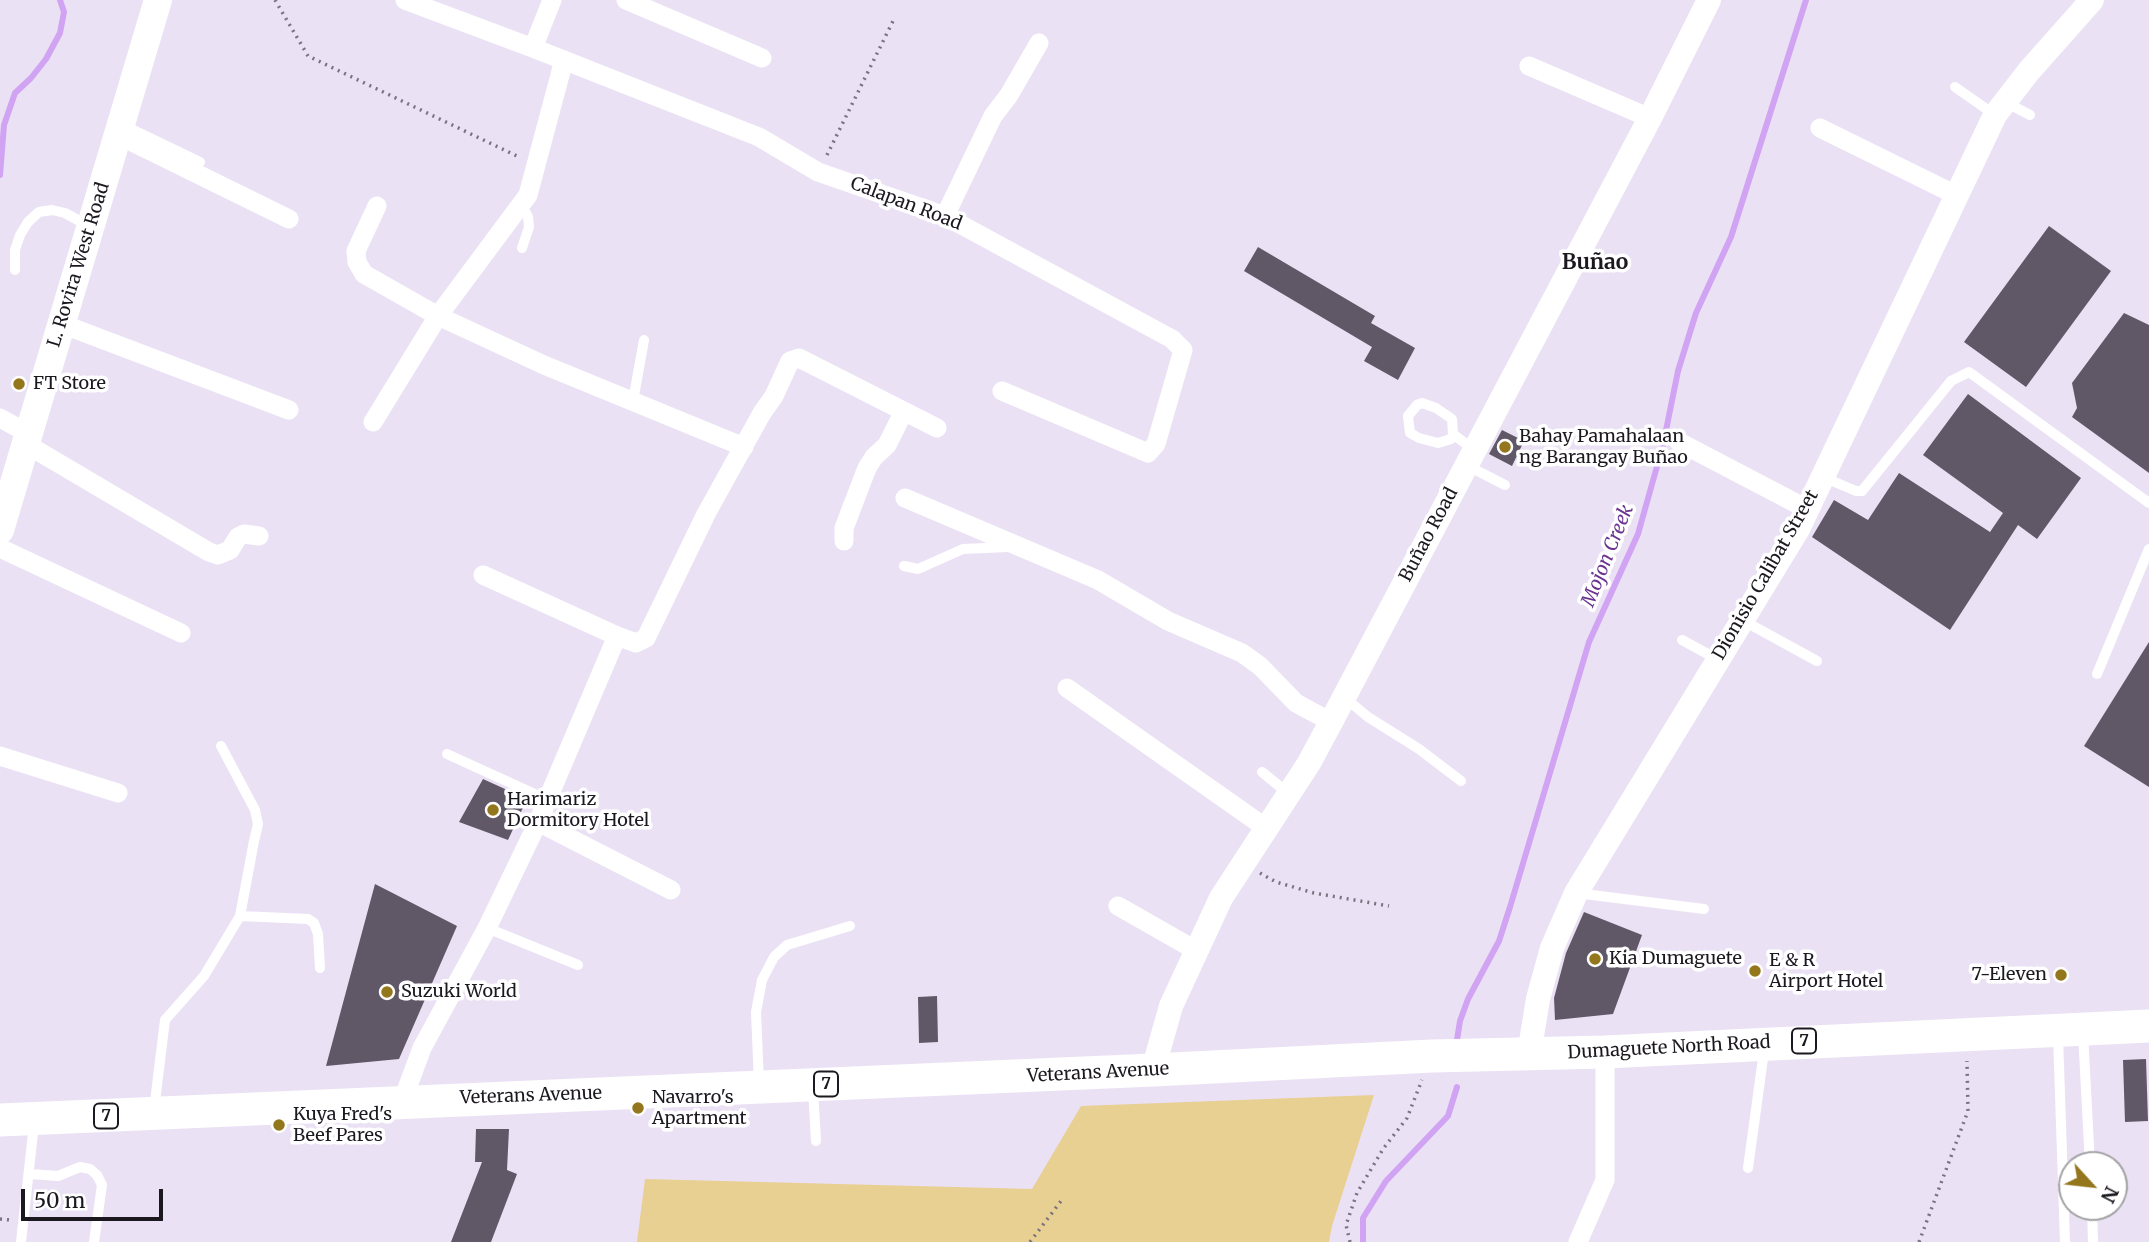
<!DOCTYPE html>
<html>
<head>
<meta charset="utf-8">
<style>
  body { margin:0 }
  #map { position:relative; width:2149px; height:1242px; overflow:hidden; background:#ebe1f4; font-family:Merriweather,serif }
  canvas { display:block }
  .north { position:absolute; left:2058px; top:1151px; width:70px; height:70px; box-sizing:border-box; background:#fff; border:2px solid #a4a3a5; border-radius:50%; rotate:117deg; font-size:19px; font-weight:700; line-height:28px; text-align:center; color:#1c181f }
  .north::after { content:''; display:block; margin:auto; width:24px; height:32px; background:#94761d; clip-path:polygon(50% 0,100% 100%,50% 72%,0 100%) }
  .scale { position:absolute; left:21px; top:1189px; width:142px; height:32px; box-sizing:border-box; border:4px solid #1c181f; border-top:0; padding-left:9px; font-size:21px; line-height:24px; white-space:nowrap; color:#1c181f; -webkit-text-stroke:5px #fff; paint-order:stroke }
</style>
</head>
<body>
<div id="map">
<canvas width="2149" height="1242"></canvas>
<div class="north">N</div>
<div class="scale">50 m</div>
</div>
<script>
const context = document.querySelector('canvas').getContext('2d');
context.lineJoin = 'round';
function paint(path, color) {
  context.fillStyle = color;
  context.fill(path, 'evenodd');
}
function shape(rows) {
  const path = new Path2D();
  for (const r of rows) {
    path.moveTo(r[0], r[1]);
    for (let i = 2; i < r.length; i += 2) path.lineTo(r[i], r[i + 1]);
  }
  return path;
}
function stroke(path, color, width, dash) {
  context.strokeStyle = color;
  context.lineWidth = width;
  context.lineCap = dash ? 'butt' : 'round';
  context.setLineDash(dash || []);
  context.stroke(path);
}
function write(font, color, halo, rows, align = 'center') {
  context.font = font + ' Merriweather,serif';
  context.lineWidth = 7;
  context.setLineDash([]);
  context.textBaseline = 'middle';
  context.strokeStyle = halo;
  context.fillStyle = color;
  for (const [text, x, y, turn = 0] of rows) {
    context.save();
    context.translate(x, y);
    context.rotate((+turn || 0) * Math.PI / 180);
    context.textAlign = isNaN(turn) ? turn : align;
    if (halo) context.strokeText(text, 0, 0);
    context.fillText(text, 0, 0);
    context.restore();
  }
}
paint(shape([
  [1374,1095,1332,1226,1329,1242,637,1242,645,1179,1032,1189,1081,1106]
]), '#e8cf92');
stroke(shape([
  [0,175,4,125,15,93,31,78,46,59,60,33,64,12,60,0],
  [1457,1040,1460,1021,1468,999,1499,941,1510,907,1589,642,1638,534,1663,445,1678,371,1696,313,1731,237,1806,0],
  [1363,1242,1363,1218,1386,1181,1448,1116,1457,1087]
]), '#d1a3f3', 6);
paint(shape([
  [2049,226,2111,271,2026,387,1964,342],
  [1258,247,1375,316,1371,323,1415,348,1398,380,1364,361,1372,347,1244,271],
  [2124,313,2149,325,2149,473,2072,417,2077,408,2072,383],
  [1968,394,2081,478,2037,539,2018,525,1950,630,1812,537,1834,500,1868,520,1899,473,1990,532,2003,513,1923,455],
  [1502,430,1524,441,1512,466,1489,454],
  [2149,642,2149,787,2084,746],
  [483,779,527,799,508,840,459,822],
  [375,884,457,926,399,1059,326,1066],
  [1584,912,1642,935,1613,1014,1555,1020,1554,998,1566,953],
  [937,996,938,1042,919,1043,918,997],
  [2146,1059,2148,1121,2125,1122,2123,1060],
  [476,1129,509,1129,507,1170,517,1174,491,1242,451,1242,482,1162,475,1162]
]), '#605767');
stroke(shape([
  [275,0,308,56,519,157],
  [827,155,894,19],
  [1260,873,1276,882,1314,893,1389,906],
  [0,1219,11,1220],
  [1030,1242,1061,1201],
  [1350,1242,1346,1225,1357,1193,1383,1149,1407,1118,1422,1080],
  [1919,1242,1968,1111,1967,1061]
]), '#79737f', 3.5, [2, 5]);
stroke(shape([
  [1955,87,1995,115],
  [2005,102,2030,115],
  [125,126,200,162],
  [522,248,529,227,528,217,522,206],
  [15,270,15,250,20,235,28,222,39,212,52,210,65,213,87,225],
  [633,401,644,340],
  [1453,434,1451,439,1438,443,1419,438,1410,433,1408,416,1417,405,1422,403,1436,408,1452,419,1453,434,1474,450],
  [1466,465,1505,485],
  [1823,477,1856,491,1862,491,1951,381,1969,372,2149,503],
  [904,566,918,569,963,549,1008,547],
  [1742,620,1817,661],
  [1682,640,1717,659],
  [2097,674,2149,549],
  [1344,697,1368,717,1419,749,1461,781],
  [447,754,548,800],
  [1262,772,1289,794],
  [1576,893,1704,909],
  [240,916,308,919,314,923,318,934,320,968],
  [487,928,578,965],
  [2083,1033,2090,1165],
  [2058,1036,2065,1242],
  [759,1083,756,1012,762,980,774,957,787,945,850,926],
  [813,1089,816,1141],
  [154,1110,165,1020,204,976,240,916,254,841,258,824,255,810,221,746],
  [1748,1168,1764,1051],
  [30,1174,58,1176,80,1167,90,1169,97,1175,102,1185,94,1242],
  [2092,1207,2093,1242],
  [21,1242,34,1124]
]), '#fff', 10);
stroke(shape([
  [405,0,533,48,759,137,818,172,945,216,1172,339,1183,350,1156,444,1148,453,1002,391],
  [626,0,762,58],
  [533,48,552,0],
  [1529,66,1650,118],
  [1820,128,1956,195],
  [118,135,289,219],
  [377,206,356,251,357,262,364,274,438,316,544,365,744,447],
  [945,216,993,116,1009,95,1039,43],
  [62,324,289,410],
  [0,418,29,434],
  [373,422,438,316,528,195,564,60],
  [1679,442,1807,509],
  [26,444,209,552,218,555,230,550,238,537,244,534,259,536],
  [905,498,1098,580,1168,621,1242,653,1260,666,1296,703,1331,722],
  [844,541,844,528,867,468,874,457,887,445,904,411],
  [0,548,181,633],
  [483,575,617,636],
  [1067,688,1266,828],
  [0,756,118,793],
  [538,822,671,890],
  [1118,906,1197,951],
  [402,1102,422,1048,487,928,538,822,617,636,636,643,646,638,706,514,762,413,774,396,790,361,799,358,937,428],
  [1578,1242,1605,1180,1605,1052]
]), '#fff', 19);
stroke(shape([
  [1529,1054,1538,999,1552,948,1576,893,1798,529,1995,115,2029,71,2092,0],
  [1153,1070,1171,1006,1221,898,1309,763,1331,722,1650,118,1709,0]
]), '#fff', 24);
stroke(shape([
  [0,530,158,0]
]), '#fff', 28);
stroke(shape([
  [0,1120,1153,1070,1432,1056,1605,1052,2149,1026]
]), '#fff', 33);
for (const [x, y, r, color] of [
  [19,384,7,"#94761d"],
  [1505,447,7,"#94761d"],
  [493,810,7,"#94761d"],
  [1595,959,7,"#94761d"],
  [1755,971,7,"#94761d"],
  [2061,975,7,"#94761d"],
  [387,992,7,"#94761d"],
  [638,1108,7,"#94761d"],
  [279,1125,7,"#94761d"]
]) {
  const dot = new Path2D();
  dot.arc(x, y, r, 0, 2 * Math.PI);
  context.fillStyle = color;
  context.fill(dot);
  stroke(dot, '#fff', 2.5);
}
for (const [x, y, w] of [
  [1804,1041,24],
  [826,1084,24],
  [106,1116,24]
]) {
  const box = new Path2D();
  box.roundRect(x - w / 2, y - 12.5, w, 25, 5);
  context.fillStyle = '#fff';
  context.fill(box);
  stroke(box, '#1c181f', 2);
}
write('bold 16px', '#1c181f', null, [
  ["7",1804,1041],
  ["7",826,1084],
  ["7",106,1116]
]);
write('18px', '#1c181f', '#fff', [
  ["Calapan Road",906,204,21],
  ["L. Rovira West Road",79,265,-73],
  ["Buñao Road",1429,535,-62],
  ["Dionisio Calibat Street",1766,575,-60],
  ["Dumaguete North Road",1669,1048,-3],
  ["Veterans Avenue",1098,1073,-3],
  ["Veterans Avenue",531,1096,-2]
]);
write('18px', '#1c181f', '#fff', [
  ["FT Store",33,384],
  ["Bahay Pamahalaan",1519,437],
  ["ng Barangay Buñao",1519,458],
  ["Harimariz",507,800],
  ["Dormitory Hotel",507,821],
  ["Kia Dumaguete",1609,959],
  ["E & R",1769,961],
  ["Airport Hotel",1769,982],
  ["7-Eleven",2047,975,"right"],
  ["Suzuki World",401,992],
  ["Navarro's",652,1098],
  ["Apartment",652,1119],
  ["Kuya Fred's",293,1115],
  ["Beef Pares",293,1136]
], 'left');
write('italic 19px', '#6b338f', '#fff', [
  ["Mojon Creek",1608,556,-68]
]);
write('bold 21px', '#1c181f', '#fff', [
  ["Buñao",1595,263]
]);
</script>
</body>
</html>
